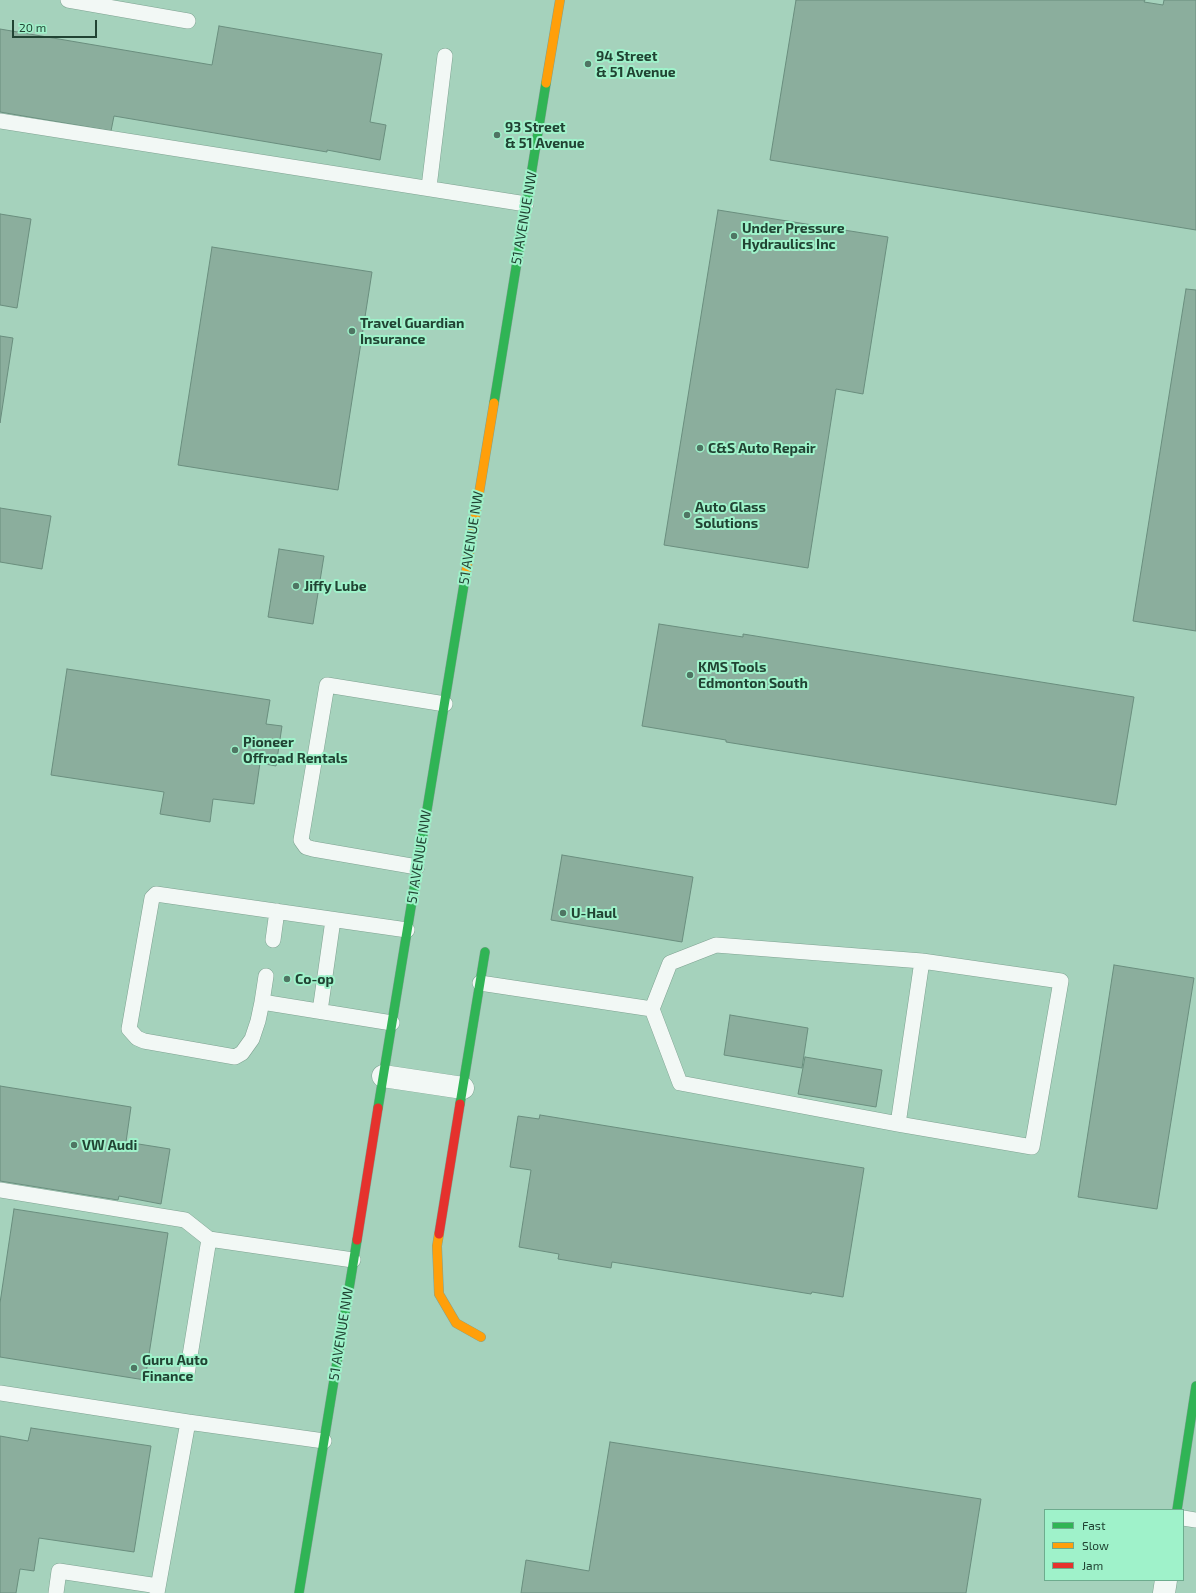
<!DOCTYPE html>
<html>
<head>
<meta charset="utf-8">
<style>
  body { margin:0 }
  #map { position:relative; width:1196px; height:1593px; overflow:hidden; background:#a5d2bc; font-family:"Exo 2",sans-serif }
  canvas { display:block }
  .legend { position:absolute; left:1044px; top:1509px; width:140px; height:72px; box-sizing:border-box; background:#9ff2ca; border:1px solid #6dac8e; margin:0; padding:5px 7px; list-style:none; font-size:12px; color:#214333 }
  .legend li { display:flex; align-items:center; gap:8px; height:20px }
  .legend b { width:20px; border:1px solid #6dac8e }
  .scale { position:absolute; left:12px; top:20px; width:85px; height:18px; box-sizing:border-box; border:2px solid #214333; border-top:0; padding-left:5px; font-size:12px; line-height:14px; white-space:nowrap; color:#214333; -webkit-text-stroke:3px #9ff2ca; paint-order:stroke }
</style>
</head>
<body>
<div id="map">
<canvas width="1196" height="1593"></canvas>
<ul class="legend">
<li><b style="height:5px;background:#30b455"></b>Fast</li>
<li><b style="height:5px;background:#ff9f0a"></b>Slow</li>
<li><b style="height:5px;background:#e5322d"></b>Jam</li>
</ul>
<div class="scale">20 m</div>
</div>
<script>
const context = document.querySelector('canvas').getContext('2d');
context.lineJoin = 'round';
function paint(path, color) {
  context.fillStyle = color;
  context.fill(path, 'evenodd');
}
function shape(rows) {
  const path = new Path2D();
  for (const r of rows) {
    path.moveTo(r[0], r[1]);
    for (let i = 2; i < r.length; i += 2) path.lineTo(r[i], r[i + 1]);
  }
  return path;
}
function stroke(path, color, width, dash) {
  context.strokeStyle = color;
  context.lineWidth = width;
  context.lineCap = dash ? 'butt' : 'round';
  context.setLineDash(dash || []);
  context.stroke(path);
}
function write(font, color, halo, rows, align = 'center') {
  context.font = font + ' "Exo 2",sans-serif';
  context.lineWidth = 4;
  context.setLineDash([]);
  context.textBaseline = 'middle';
  context.strokeStyle = halo;
  context.fillStyle = color;
  for (const [text, x, y, turn = 0] of rows) {
    context.save();
    context.translate(x, y);
    context.rotate((+turn || 0) * Math.PI / 180);
    context.textAlign = isNaN(turn) ? turn : align;
    if (halo) context.strokeText(text, 0, 0);
    context.fillText(text, 0, 0);
    context.restore();
  }
}
const building = shape([
  [796,0,1145,0,1144,2,1163,5,1164,0,1196,0,1196,230,770,160,796,0],
  [219,26,382,54,370,122,386,125,380,160,327,150,327,152,114,116,111,131,0,112,0,29,212,65,219,26],
  [718,210,888,237,863,394,836,389,808,568,664,545,718,210],
  [0,214,31,219,17,308,0,305,0,214],
  [212,247,372,272,338,490,178,465,212,247],
  [1186,289,1196,290,1196,631,1133,621,1186,289],
  [0,336,13,338,0,423,0,336],
  [0,508,51,516,42,569,0,562,0,508],
  [279,549,324,556,313,624,268,617,279,549],
  [659,624,743,637,743,634,1134,697,1116,805,726,742,726,740,642,726,659,624],
  [67,669,270,700,266,724,282,726,276,766,260,763,254,804,213,799,210,822,160,814,164,792,51,775,67,669],
  [562,855,693,877,682,942,551,920,562,855],
  [1114,965,1194,978,1157,1209,1078,1197,1114,965],
  [730,1015,808,1028,802,1068,724,1055,730,1015],
  [805,1057,882,1070,876,1107,798,1094,805,1057],
  [0,1086,131,1107,126,1142,170,1149,161,1204,119,1196,118,1200,0,1181,0,1086],
  [540,1115,864,1168,843,1297,812,1292,811,1294,612,1262,611,1268,558,1259,559,1254,519,1247,531,1170,510,1167,518,1116,539,1119,540,1115],
  [14,1209,168,1233,145,1380,0,1357,0,1303,14,1209],
  [31,1428,151,1446,134,1552,39,1538,34,1571,20,1569,16,1593,0,1593,0,1436,28,1441,31,1428],
  [610,1442,981,1499,966,1593,521,1593,526,1560,589,1571,610,1442]
]);
paint(building, '#8bae9d');
stroke(building, '#6a8e7e', 1);
const lane = shape([
  [68,0,188,21],
  [0,121,526,204],
  [429,187,445,56],
  [417,867,313,849,306,847,301,840,327,685,445,704],
  [273,940,277,911],
  [480,983,652,1009,670,963,716,945,922,961,1061,981,1032,1147,898,1124,680,1083,652,1009],
  [262,1002,266,976],
  [320,1011,333,920],
  [392,1023,262,1002,258,1021,252,1039,242,1053,235,1057,144,1041,137,1038,129,1029,152,898,156,894,407,930],
  [898,1124,922,961],
  [0,1190,185,1220,209,1239],
  [187,1374,209,1239,353,1260],
  [0,1393,188,1422,324,1441],
  [1183,1518,1196,1520],
  [56,1593,59,1571,158,1586],
  [157,1593,188,1422]
]);
const street = shape([
  [383,1076,463,1088],
  [1164,1593,1166,1580]
]);
const fast = shape([
  [494,403,546,83],
  [460,1104,485,952],
  [378,1108,466,572],
  [1177,1510,1196,1386],
  [299,1593,357,1240]
]);
const slow = shape([
  [546,83,560,0],
  [466,572,494,403],
  [439,1234,437,1246,439,1294,456,1323,481,1337]
]);
const jam = shape([
  [439,1234,460,1104],
  [357,1240,378,1108]
]);
stroke(lane, '#7ea291', 16);
stroke(street, '#7ea291', 23);
stroke(fast, '#7ea291', 10);
stroke(slow, '#7ea291', 10);
stroke(jam, '#7ea291', 10);
stroke(lane, '#f2f8f5', 15);
stroke(street, '#f2f8f5', 22);
stroke(fast, '#30b455', 9);
stroke(slow, '#ff9f0a', 9);
stroke(jam, '#e5322d', 9);
for (const [x, y, r, color] of [
  [588,64,4,"#4f7563"],
  [497,135,4,"#4f7563"],
  [734,236,4,"#4f7563"],
  [352,331,4,"#4f7563"],
  [700,448,4,"#4f7563"],
  [687,515,4,"#4f7563"],
  [296,586,4,"#4f7563"],
  [690,675,4,"#4f7563"],
  [235,750,4,"#4f7563"],
  [563,913,4,"#4f7563"],
  [287,979,4,"#4f7563"],
  [74,1145,4,"#4f7563"],
  [134,1368,4,"#4f7563"]
]) {
  const dot = new Path2D();
  dot.arc(x, y, r, 0, 2 * Math.PI);
  context.fillStyle = color;
  context.fill(dot);
  stroke(dot, '#9ff2ca', 1.5);
}
write('bold 14px', '#214333', '#9ff2ca', [
  ["94 Street",596,56],
  ["& 51 Avenue",596,72],
  ["93 Street",505,127],
  ["& 51 Avenue",505,143],
  ["Under Pressure",742,228],
  ["Hydraulics Inc",742,244],
  ["Travel Guardian",360,323],
  ["Insurance",360,339],
  ["C&S Auto Repair",708,448],
  ["Auto Glass",695,507],
  ["Solutions",695,523],
  ["Jiffy Lube",304,586],
  ["KMS Tools",698,667],
  ["Edmonton South",698,683],
  ["Pioneer",243,742],
  ["Offroad Rentals",243,758],
  ["U-Haul",571,913],
  ["Co-op",295,979],
  ["VW Audi",82,1145],
  ["Guru Auto",142,1360],
  ["Finance",142,1376]
], 'left');
write('14px', '#214333', '#9ff2ca', [
  ["51 AVENUE NW",524,218,-80],
  ["51 AVENUE NW",471,538,-81],
  ["51 AVENUE NW",419,857,-81],
  ["51 AVENUE NW",341,1334,-81]
]);
</script>
</body>
</html>
